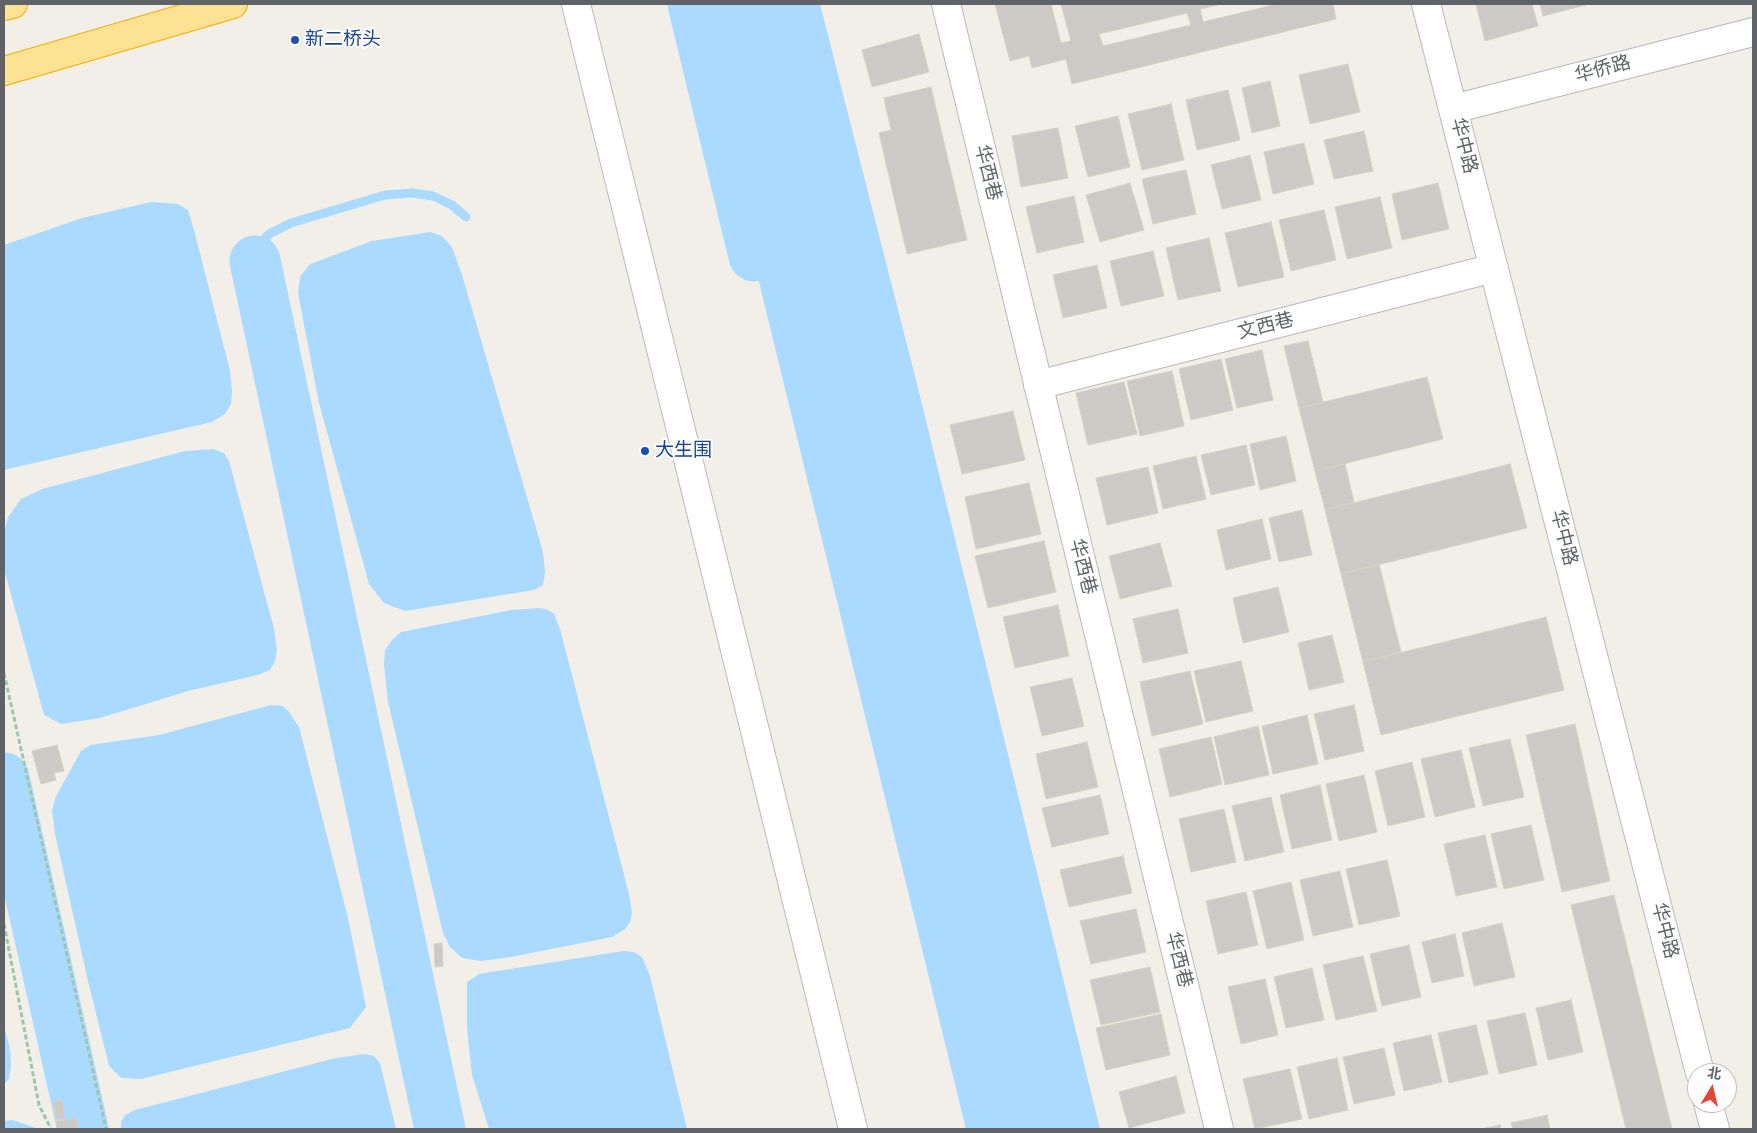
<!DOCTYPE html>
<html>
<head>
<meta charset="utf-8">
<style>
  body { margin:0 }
  #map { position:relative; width:1757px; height:1133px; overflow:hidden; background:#f1efe8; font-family:"Sofia Sans Condensed","Noto Sans SC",sans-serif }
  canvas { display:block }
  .frame { position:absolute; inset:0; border:5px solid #5f6368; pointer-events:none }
  .north { position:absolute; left:1687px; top:1063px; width:50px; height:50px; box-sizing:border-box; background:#fff; border:1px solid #bfc1c3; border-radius:50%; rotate:9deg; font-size:14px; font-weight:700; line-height:20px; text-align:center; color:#5f6368 }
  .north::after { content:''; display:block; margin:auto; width:18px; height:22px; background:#ea4335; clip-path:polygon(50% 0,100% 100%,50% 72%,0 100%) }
</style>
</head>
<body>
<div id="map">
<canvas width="1757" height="1133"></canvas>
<div class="frame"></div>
<div class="north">北</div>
</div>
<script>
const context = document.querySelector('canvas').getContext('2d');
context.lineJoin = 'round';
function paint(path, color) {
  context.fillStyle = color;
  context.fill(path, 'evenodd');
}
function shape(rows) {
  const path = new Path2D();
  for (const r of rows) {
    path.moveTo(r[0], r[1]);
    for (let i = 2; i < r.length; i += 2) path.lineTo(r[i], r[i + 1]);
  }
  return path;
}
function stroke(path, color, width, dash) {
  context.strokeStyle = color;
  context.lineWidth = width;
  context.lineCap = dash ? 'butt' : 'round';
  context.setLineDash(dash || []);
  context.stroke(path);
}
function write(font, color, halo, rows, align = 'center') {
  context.font = font + ' "Sofia Sans Condensed","Noto Sans SC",sans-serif';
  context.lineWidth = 4;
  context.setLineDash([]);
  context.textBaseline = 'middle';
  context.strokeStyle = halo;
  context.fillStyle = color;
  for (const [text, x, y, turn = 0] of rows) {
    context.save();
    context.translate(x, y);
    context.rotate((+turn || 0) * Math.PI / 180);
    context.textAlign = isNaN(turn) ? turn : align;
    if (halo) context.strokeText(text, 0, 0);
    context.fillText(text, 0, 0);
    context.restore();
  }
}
paint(shape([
  [684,4,820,4,917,384,1100,1129,966,1129,737,192,742,173],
  [151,202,178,204,188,210,194,230,230,371,232,391,231,404,225,414,212,422,4,470,4,245,82,218],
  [430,232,442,236,452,247,462,275,543,552,545,572,543,585,534,590,405,611,384,603,369,584,319,403,298,293,300,277,310,264,372,241],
  [213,449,224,453,229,461,274,629,277,650,275,661,270,670,258,675,188,691,100,718,61,724,44,715,4,569,4,533,8,517,21,499,42,489,185,451],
  [540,608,548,610,554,614,560,629,629,894,632,913,630,922,625,929,612,937,511,957,481,961,462,958,450,947,443,933,388,702,384,664,385,650,392,640,401,632,511,610],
  [271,705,283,706,289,712,299,727,348,918,366,1007,350,1028,141,1079,121,1078,109,1066,88,981,55,834,52,810,56,796,81,751,90,745,159,735],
  [623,951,634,952,642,957,650,976,687,1129,489,1129,472,1075,467,1028,467,982,479,974],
  [4,1025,10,1049,11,1066,9,1079,4,1084],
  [365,1054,374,1056,380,1063,396,1129,121,1129,121,1122,125,1115,135,1110,336,1058],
  [13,1120,39,1129,4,1129,4,1121]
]), '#aadaff');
stroke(shape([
  [255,261,259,246,269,234,291,223,385,195,412,193,433,196,452,205,466,217]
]), '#aadaff', 9);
stroke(shape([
  [693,4,754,256],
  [255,261,440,1129],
  [4,778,83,1129]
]), '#aadaff', 51);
const building = shape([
  [995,4,1051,4,1061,43,1071,41,1061,4,1222,4,1200,9,1203,22,1277,4,1333,4,1336,19,1072,84,1066,59,1032,68,1029,56,1010,61,995,4],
  [1187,13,1191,25,1103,46,1099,34,1187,13],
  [1476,4,1532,4,1538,26,1485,41,1476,4],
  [1540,4,1589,4,1543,16,1540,4],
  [919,34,929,72,872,87,862,50,919,34],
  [1348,64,1360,112,1310,124,1299,75,1348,64],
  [1270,81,1280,126,1252,133,1242,88,1270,81],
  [931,87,967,240,907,254,879,133,891,130,884,98,931,87],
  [1228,90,1240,140,1197,150,1186,100,1228,90],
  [1171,104,1184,160,1142,170,1128,114,1171,104],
  [1118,116,1130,167,1088,177,1075,126,1118,116],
  [1058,128,1068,178,1021,187,1012,136,1058,128],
  [1364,131,1373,171,1334,179,1324,140,1364,131],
  [1304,143,1314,184,1273,194,1264,152,1304,143],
  [1250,155,1261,200,1222,209,1211,165,1250,155],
  [1186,170,1196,214,1153,224,1142,179,1186,170],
  [1130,183,1144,230,1100,242,1086,195,1130,183],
  [1438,183,1449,229,1402,240,1392,194,1438,183],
  [1074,196,1084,242,1037,253,1026,207,1074,196],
  [1380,197,1392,248,1347,259,1335,207,1380,197],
  [1324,210,1336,260,1291,271,1279,220,1324,210],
  [1271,222,1284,277,1238,287,1225,233,1271,222],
  [1209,238,1221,291,1178,300,1166,248,1209,238],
  [1153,251,1164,296,1121,306,1110,261,1153,251],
  [1097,265,1107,308,1063,318,1053,275,1097,265],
  [1308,341,1323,402,1299,408,1284,346,1308,341],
  [1262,350,1273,400,1237,408,1225,359,1262,350],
  [1221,359,1233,410,1191,420,1179,369,1221,359],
  [1172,371,1184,426,1140,436,1127,381,1172,371],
  [1427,377,1443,439,1315,471,1299,408,1427,377],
  [1124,382,1137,434,1088,445,1076,393,1124,382],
  [1013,411,1025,460,962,474,950,425,1013,411],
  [1286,436,1296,481,1260,490,1250,444,1286,436],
  [1246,445,1255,485,1211,495,1201,455,1246,445],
  [1196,456,1206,499,1163,509,1153,466,1196,456],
  [1345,464,1354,502,1325,510,1315,471,1345,464],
  [1510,464,1527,528,1341,574,1325,510,1510,464],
  [1148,467,1158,513,1107,525,1096,478,1148,467],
  [1029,483,1041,534,976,549,965,497,1029,483],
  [1302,510,1312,555,1279,562,1269,518,1302,510],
  [1262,519,1271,559,1226,570,1217,530,1262,519],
  [1044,541,1056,592,988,608,975,556,1044,541],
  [1160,543,1172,586,1120,599,1109,556,1160,543],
  [1379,564,1401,652,1363,662,1341,574,1379,564],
  [1278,587,1289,632,1243,643,1233,598,1278,587],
  [1058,605,1069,656,1015,668,1003,617,1058,605],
  [1178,609,1188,653,1143,663,1133,619,1178,609],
  [1546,617,1564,690,1381,735,1363,662,1546,617],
  [1332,635,1344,682,1309,690,1298,643,1332,635],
  [1241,661,1253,711,1206,722,1194,671,1241,661],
  [1190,671,1203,724,1152,736,1140,682,1190,671],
  [1072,678,1084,726,1042,736,1030,687,1072,678],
  [1354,705,1364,751,1325,760,1314,714,1354,705],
  [1307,715,1318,764,1273,774,1262,726,1307,715],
  [1575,724,1610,881,1562,892,1526,735,1575,724],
  [1258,726,1269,775,1225,785,1214,737,1258,726],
  [1211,737,1222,784,1170,797,1159,749,1211,737],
  [1510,739,1524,797,1483,806,1469,748,1510,739],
  [1087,742,1098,787,1046,799,1036,754,1087,742],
  [57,745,64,771,54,773,56,780,41,784,32,751,57,745],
  [1461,750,1475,807,1435,817,1421,759,1461,750],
  [1412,762,1425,817,1388,826,1375,771,1412,762],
  [1364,775,1377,832,1339,841,1326,784,1364,775],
  [1320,785,1332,840,1292,849,1280,795,1320,785],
  [1100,795,1109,834,1052,847,1042,808,1100,795],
  [1271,797,1284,852,1245,861,1232,806,1271,797],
  [1224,809,1236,862,1191,872,1179,819,1224,809],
  [1531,825,1544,880,1504,889,1491,834,1531,825],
  [1485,835,1497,887,1456,896,1444,844,1485,835],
  [1123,856,1132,893,1069,907,1060,870,1123,856],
  [1387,860,1400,916,1359,925,1346,869,1387,860],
  [1340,871,1353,927,1313,936,1300,880,1340,871],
  [1291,882,1304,940,1267,949,1253,891,1291,882],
  [1246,892,1258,945,1218,954,1206,901,1246,892],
  [1614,895,1672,1129,1626,1129,1571,905,1614,895],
  [1136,909,1146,952,1091,964,1080,921,1136,909],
  [1502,923,1515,977,1474,986,1462,933,1502,923],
  [1455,934,1464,976,1432,983,1422,942,1455,934],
  [442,943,443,966,435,967,434,944,442,943],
  [1409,945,1421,997,1382,1006,1370,954,1409,945],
  [1363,956,1377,1011,1336,1020,1323,965,1363,956],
  [1150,967,1160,1012,1101,1025,1090,980,1150,967],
  [1312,968,1324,1020,1286,1028,1274,977,1312,968],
  [1265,979,1278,1035,1241,1044,1228,987,1265,979],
  [1571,1000,1583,1052,1548,1060,1536,1008,1571,1000],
  [1525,1013,1537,1065,1499,1074,1487,1021,1525,1013],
  [1161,1014,1170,1055,1106,1070,1096,1028,1161,1014],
  [1476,1025,1488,1074,1449,1083,1438,1033,1476,1025],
  [1431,1035,1442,1082,1404,1091,1393,1043,1431,1035],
  [1384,1048,1395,1095,1354,1104,1343,1057,1384,1048],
  [1337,1058,1348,1110,1309,1119,1297,1067,1337,1058],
  [1290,1069,1302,1119,1255,1129,1243,1079,1290,1069],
  [1176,1076,1185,1113,1129,1128,1119,1092,1176,1076],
  [62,1100,65,1118,56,1119,53,1102,62,1100],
  [1547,1115,1550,1129,1513,1129,1511,1123,1547,1115],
  [77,1118,78,1129,57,1129,56,1121,77,1118],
  [1500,1125,1501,1129,1481,1129,1500,1125]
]);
paint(building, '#cccac5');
stroke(building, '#d6d1c6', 1);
const street = shape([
  [946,4,1219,1129],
  [1426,4,1700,1073],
  [1453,109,1753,32],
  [1038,385,1494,268],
  [1708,1103,1715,1129]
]);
const secondary = shape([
  [576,4,853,1129]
]);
const highway = shape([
  [4,6,13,4],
  [4,71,233,4]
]);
stroke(street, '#b5b8bc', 30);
stroke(secondary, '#b6babf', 30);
stroke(highway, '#f9ab00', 30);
stroke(shape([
  [4,673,106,1129],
  [4,924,39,1105,51,1129]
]), '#9cc7a9', 3, [5, 2.5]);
stroke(street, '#fff', 28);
stroke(secondary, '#fff', 28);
stroke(highway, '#fde293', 28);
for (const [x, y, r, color] of [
  [295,40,5,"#1a4fb4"],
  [645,451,5,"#1a4fb4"]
]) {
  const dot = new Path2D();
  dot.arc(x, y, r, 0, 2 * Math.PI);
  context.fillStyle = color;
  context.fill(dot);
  stroke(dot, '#fff', 2);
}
write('19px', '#164399', '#fff', [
  ["新二桥头",305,40],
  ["大生围",655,451]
], 'left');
write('19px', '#5f6368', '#fff', [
  ["华侨路",1603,70,-15],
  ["华中路",1463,146,76],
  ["华西巷",987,173,76],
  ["文西巷",1266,327,-14],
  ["华中路",1563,538,76],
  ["华西巷",1082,567,76],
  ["华中路",1664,931,76],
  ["华西巷",1178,960,76]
]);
</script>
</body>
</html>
